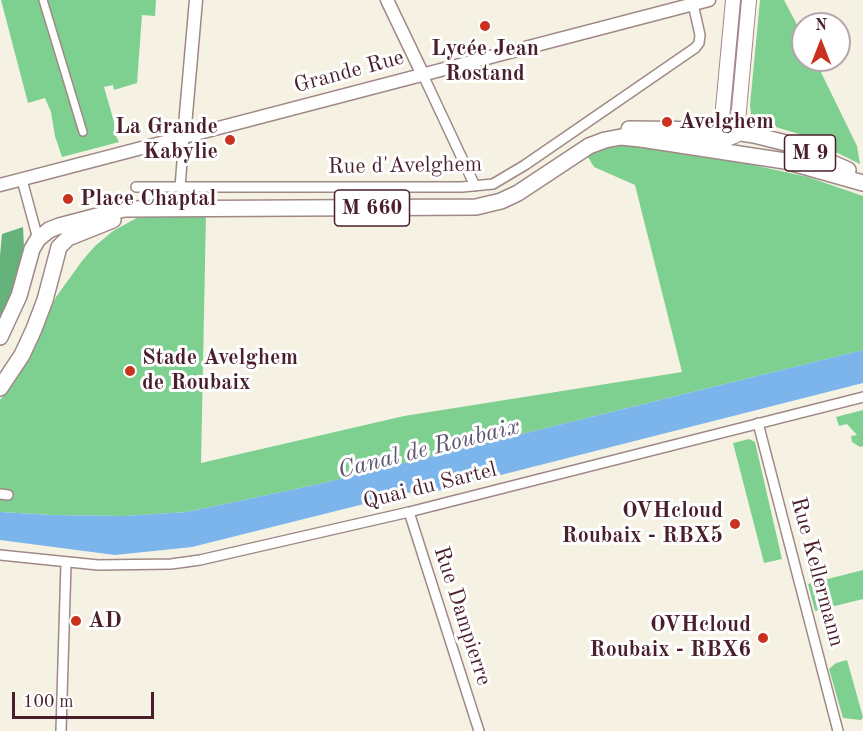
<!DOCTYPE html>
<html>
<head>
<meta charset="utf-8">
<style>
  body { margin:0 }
  #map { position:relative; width:863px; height:731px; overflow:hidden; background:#f5f2e3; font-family:"Old Standard TT",serif }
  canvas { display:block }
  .north { position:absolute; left:791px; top:12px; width:60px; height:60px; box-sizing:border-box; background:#fff; border:2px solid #b7a5aa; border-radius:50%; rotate:0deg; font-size:16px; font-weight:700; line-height:24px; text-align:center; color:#4a1f2b }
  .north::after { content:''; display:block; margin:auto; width:21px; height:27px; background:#c8321e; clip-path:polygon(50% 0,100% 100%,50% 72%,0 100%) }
  .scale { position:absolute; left:12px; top:692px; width:142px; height:27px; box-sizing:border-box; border:3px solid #4a1f2b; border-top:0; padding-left:8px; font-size:18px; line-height:21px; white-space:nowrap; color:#4a1f2b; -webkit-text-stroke:4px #fff; paint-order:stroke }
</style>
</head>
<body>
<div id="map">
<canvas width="863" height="731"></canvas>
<div class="north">N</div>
<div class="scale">100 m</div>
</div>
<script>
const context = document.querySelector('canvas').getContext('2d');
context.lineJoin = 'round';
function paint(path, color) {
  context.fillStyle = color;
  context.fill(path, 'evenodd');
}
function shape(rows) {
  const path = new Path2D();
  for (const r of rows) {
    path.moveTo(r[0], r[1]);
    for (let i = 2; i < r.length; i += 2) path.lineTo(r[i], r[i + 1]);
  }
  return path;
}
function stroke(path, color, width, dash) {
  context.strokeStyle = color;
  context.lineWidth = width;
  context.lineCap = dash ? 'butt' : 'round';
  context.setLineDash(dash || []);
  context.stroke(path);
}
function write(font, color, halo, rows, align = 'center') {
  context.font = font + ' "Old Standard TT",serif';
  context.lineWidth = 6;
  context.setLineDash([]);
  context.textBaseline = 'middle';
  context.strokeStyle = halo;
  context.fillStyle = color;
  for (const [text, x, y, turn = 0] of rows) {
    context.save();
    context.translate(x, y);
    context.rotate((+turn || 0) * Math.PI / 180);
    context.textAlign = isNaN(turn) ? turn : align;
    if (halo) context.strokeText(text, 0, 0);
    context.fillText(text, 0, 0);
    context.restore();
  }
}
paint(shape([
  [1,0,156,0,155,16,142,15,137,83,114,90,113,85,104,87,114,122,114,132,119,142,62,157,55,136,51,112,45,98,28,103],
  [760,0,784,0,803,36,803,60,815,60,857,146,860,164,799,134,769,125,751,114,750,105],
  [635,144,730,160,808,177,863,196,863,350,319,484,187,512,123,516,52,515,0,512,0,400,14,382,28,360,56,297,82,261,95,246,113,231,142,215,206,214,201,463,404,416,682,372,635,185,594,167,586,154,607,146],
  [863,410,863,446,860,447,852,442,851,436,857,435,847,424,839,426,836,417],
  [749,439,755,442,782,559,764,563,733,443],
  [863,570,863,599,815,611,808,584],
  [847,660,863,717,861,720,843,718,829,669,836,663]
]), '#7ed091');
paint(shape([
  [23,227,24,247,17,284,0,326,0,256,2,234]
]), '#66b27b');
paint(shape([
  [863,350,863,383,426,494,420,490,192,547,115,555,0,540,0,512,51,515,123,516,187,512,319,484]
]), '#7cb4ec');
const pedestrian = shape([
  [43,0,83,132]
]);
const minor = shape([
  [423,75,475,186],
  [22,180,38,239],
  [136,187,462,187,493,184,525,165,695,48,699,43,700,35,693,4],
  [180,187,184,137],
  [758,423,838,731],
  [0,494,8,495],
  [409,512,479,731],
  [0,555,98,565,171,564,200,560,409,512,863,397],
  [61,731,66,563]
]);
const tertiary = shape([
  [387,0,423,75],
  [184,137,196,0],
  [0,185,709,0]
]);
const secondary = shape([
  [662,135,721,141,735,136,737,132,749,0],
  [725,141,722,130,722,119,733,0]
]);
const primary = shape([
  [629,129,722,130,754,135,786,143,848,170],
  [0,337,19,296,32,249,38,239,49,230,59,226,124,209,476,207,501,201,518,193,589,146,605,140,621,137,641,139,785,161,863,183],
  [0,388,22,355,34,329,45,300,59,247,68,238,113,220]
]);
stroke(pedestrian, '#a08887', 10);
stroke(minor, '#a08887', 12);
stroke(tertiary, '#a08887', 15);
stroke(secondary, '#a08887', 16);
stroke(primary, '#a08887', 18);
stroke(pedestrian, '#fff', 7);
stroke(minor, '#fff', 9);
stroke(tertiary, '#fff', 12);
stroke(secondary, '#fff', 14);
stroke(primary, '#fff', 15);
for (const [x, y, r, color] of [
  [485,26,6,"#c8321e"],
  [667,122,6,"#c8321e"],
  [230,140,6,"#c8321e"],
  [68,199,6,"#c8321e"],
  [130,371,6,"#c8321e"],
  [735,524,6,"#c8321e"],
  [76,621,6,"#c8321e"],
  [763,638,6,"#c8321e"]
]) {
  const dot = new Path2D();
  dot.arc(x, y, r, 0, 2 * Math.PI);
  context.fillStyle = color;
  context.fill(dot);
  stroke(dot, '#fff', 2);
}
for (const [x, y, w] of [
  [810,153,51],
  [372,208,75]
]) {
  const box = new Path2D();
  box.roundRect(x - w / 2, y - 18, w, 36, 4.5);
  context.fillStyle = '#fff';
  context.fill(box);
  stroke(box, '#4a1f2b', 1.5);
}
write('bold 21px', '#4a1f2b', null, [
  ["M 9",810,153],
  ["M 660",372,208]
]);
write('bold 22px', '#4a1f2b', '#fff', [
  ["Lycée Jean",485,49,"center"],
  ["Rostand",485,74,"center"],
  ["Avelghem",679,122],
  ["La Grande",218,127,"right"],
  ["Kabylie",218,152,"right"],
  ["Place Chaptal",80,199],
  ["Stade Avelghem",142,358],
  ["de Roubaix",142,383],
  ["OVHcloud",723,511,"right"],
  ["Roubaix - RBX5",723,536,"right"],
  ["AD",88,621],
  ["OVHcloud",751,625,"right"],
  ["Roubaix - RBX6",751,650,"right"]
], 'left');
write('22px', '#4a1f2b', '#fff', [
  ["Grande Rue",349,72,-15],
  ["Rue d'Avelghem",405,166,-1],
  ["Quai du Sartel",430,486,-14],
  ["Rue Kellermann",817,572,75],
  ["Rue Dampierre",462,616,72]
]);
write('italic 24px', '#5c536f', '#fff', [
  ["Canal de Roubaix",429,449,-14]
]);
</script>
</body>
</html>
